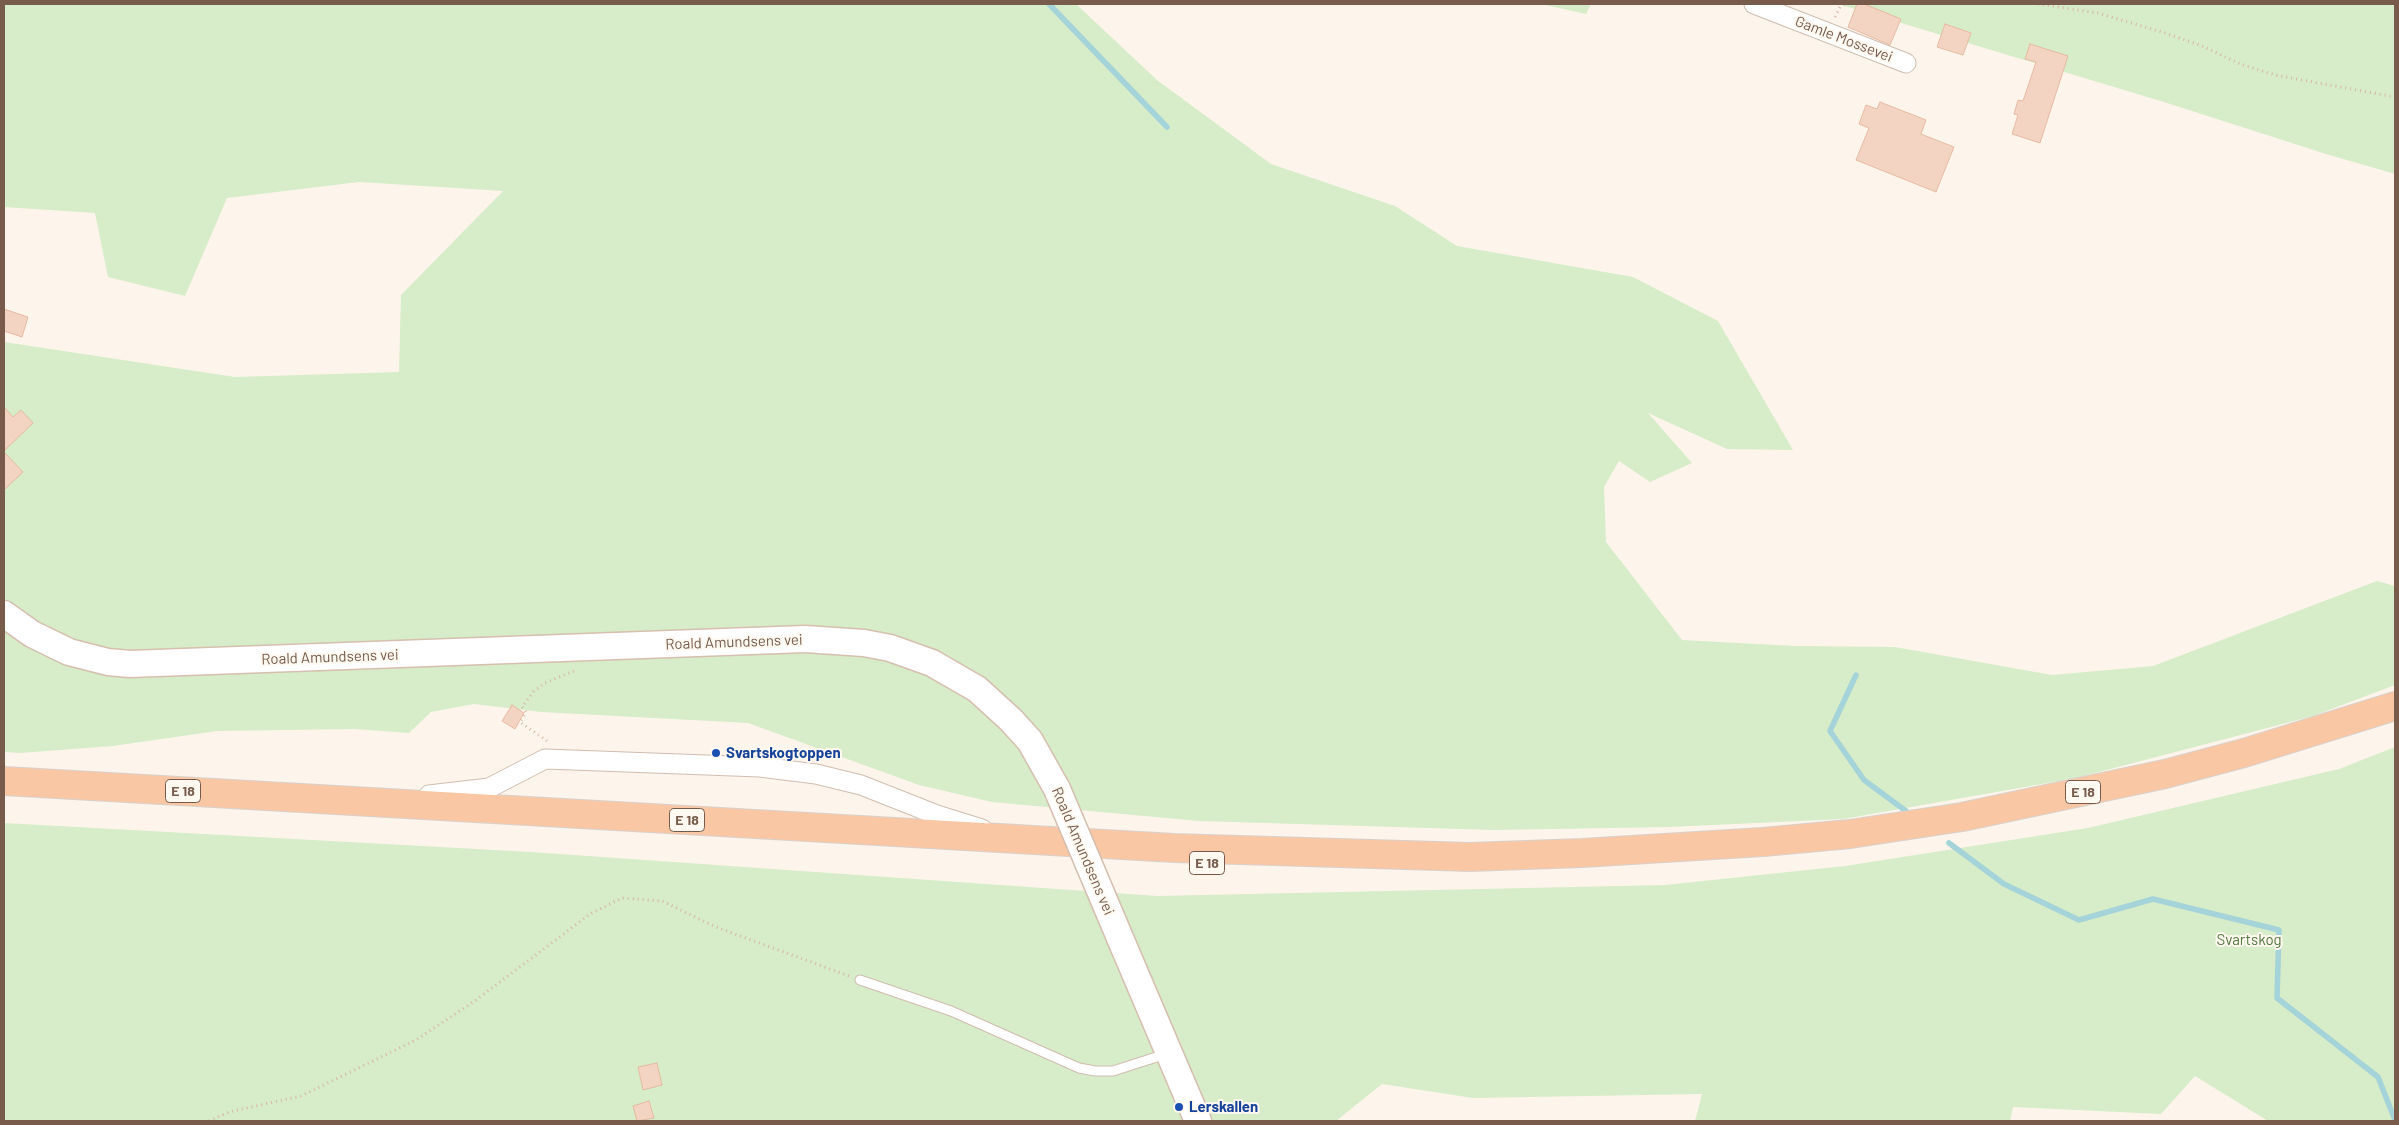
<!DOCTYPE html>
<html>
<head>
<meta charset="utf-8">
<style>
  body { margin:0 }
  #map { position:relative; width:2399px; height:1125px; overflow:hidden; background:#fdf5eb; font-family:Barlow,sans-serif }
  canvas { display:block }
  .frame { position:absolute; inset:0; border:5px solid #795b4c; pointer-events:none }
</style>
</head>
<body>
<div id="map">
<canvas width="2399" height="1125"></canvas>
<div class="frame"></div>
</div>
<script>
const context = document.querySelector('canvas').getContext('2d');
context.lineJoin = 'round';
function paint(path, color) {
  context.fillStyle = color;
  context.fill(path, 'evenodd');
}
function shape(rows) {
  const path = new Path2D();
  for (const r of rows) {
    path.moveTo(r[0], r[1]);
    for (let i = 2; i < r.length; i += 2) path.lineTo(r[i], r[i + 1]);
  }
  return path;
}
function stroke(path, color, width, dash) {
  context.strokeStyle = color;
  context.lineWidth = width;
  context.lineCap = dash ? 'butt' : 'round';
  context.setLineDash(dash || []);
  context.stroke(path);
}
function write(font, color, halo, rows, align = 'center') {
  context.font = font + ' Barlow,sans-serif';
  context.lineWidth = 4;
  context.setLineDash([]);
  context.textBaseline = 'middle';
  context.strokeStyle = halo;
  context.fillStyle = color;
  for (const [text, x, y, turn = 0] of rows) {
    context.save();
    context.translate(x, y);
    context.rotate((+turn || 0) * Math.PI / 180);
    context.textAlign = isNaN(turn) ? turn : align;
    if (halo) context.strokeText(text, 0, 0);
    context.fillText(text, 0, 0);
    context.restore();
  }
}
paint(shape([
  [4,4,1076,4,1157,80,1271,164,1395,206,1457,246,1633,277,1718,321,1793,450,1727,449,1648,413,1692,463,1650,482,1619,461,1604,487,1606,542,1682,640,1795,646,1895,647,2052,675,2153,666,2377,581,2395,586,2395,685,2313,716,2076,778,1843,819,1669,827,1494,830,1199,821,992,802,919,785,748,723,541,712,474,704,431,712,409,733,354,729,217,731,113,746,20,753,4,752,4,342,235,377,399,372,401,295,503,191,359,182,227,198,185,296,108,277,95,213,4,207],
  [1541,4,1591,4,1586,14],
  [1838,4,2395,4,2395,174,2326,154,2164,102],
  [2395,747,2395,1121,2268,1121,2195,1076,2161,1114,2013,1107,2010,1121,1695,1121,1702,1094,1473,1098,1382,1084,1336,1121,4,1121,4,823,531,852,1157,896,1665,885,1845,866,2088,828,2339,769]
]), '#d7ecc8');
stroke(shape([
  [1049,4,1167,127],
  [1856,675,1830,731,1864,780,1910,814],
  [1949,843,2004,884,2079,920,2153,899,2279,930,2277,998,2378,1077,2395,1120]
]), '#a4d3d9', 5.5);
const building = shape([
  [1857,4,1864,4,1901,19,1890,45,1848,27,1857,4],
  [1945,24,1971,33,1963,55,1937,47,1945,24],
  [2030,44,2068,56,2040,143,2012,134,2018,115,2014,114,2018,100,2023,101,2036,62,2025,59,2030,44],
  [1880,102,1926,120,1921,134,1954,147,1936,192,1856,160,1869,128,1859,124,1866,105,1877,109,1880,102],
  [4,309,28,317,22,337,4,331,4,309],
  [4,407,13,417,21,410,33,423,4,451,4,407],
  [4,452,23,472,4,490,4,452],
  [512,705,524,713,515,729,502,721,512,705],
  [657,1063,662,1085,643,1090,638,1067,657,1063],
  [649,1101,654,1118,637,1121,633,1106,649,1101]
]);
paint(building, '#f3d4c2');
stroke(building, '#e6baa2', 1);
const service = shape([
  [860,980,951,1011,1079,1068,1095,1071,1113,1071,1166,1054]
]);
const minor = shape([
  [1754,4,1906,63],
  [429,795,489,788,545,759,760,767,816,774,861,785,937,815,982,829]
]);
const secondary = shape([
  [4,614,32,634,69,652,108,662,130,664,805,639,864,643,890,648,932,663,977,689,1011,720,1030,741,1057,789],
  [1123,945,1198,1121]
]);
const trunk = shape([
  [4,781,1174,848,1470,857,1582,853,1763,842,1850,834,1962,817,2165,774,2244,753,2395,706]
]);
stroke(service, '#d0bdaf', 11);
stroke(minor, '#d0bdaf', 21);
stroke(secondary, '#d6bfaf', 29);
stroke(trunk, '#d9d1cd', 30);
stroke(shape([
  [2038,4,2098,13,2165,33,2200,45,2240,64,2275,75,2395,97],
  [1835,17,1840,7,1844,4],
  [547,741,520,722,526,712,522,707,534,691,545,683,574,671],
  [209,1121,229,1112,301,1096,416,1040,476,1000,590,914,622,898,662,901,716,927,849,976]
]), '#d8b7a4', 3, [1, 4]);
stroke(service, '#fff', 9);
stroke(minor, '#fff', 19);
stroke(secondary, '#fff', 26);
stroke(trunk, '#f9c7a3', 28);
const secondaryBridge = shape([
  [1057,789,1123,945]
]);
stroke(secondaryBridge, '#d6bfaf', 29, []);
stroke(secondaryBridge, '#fff', 26);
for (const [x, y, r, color] of [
  [716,753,5,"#1a4fb4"],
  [1179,1107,5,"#1a4fb4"]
]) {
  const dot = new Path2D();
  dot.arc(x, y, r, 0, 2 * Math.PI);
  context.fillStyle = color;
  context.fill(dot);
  stroke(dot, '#fff9f1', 2);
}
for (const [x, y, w] of [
  [183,791,35],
  [2083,792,35],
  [687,820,35],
  [1207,863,35]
]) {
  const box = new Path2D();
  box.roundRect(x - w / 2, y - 11.5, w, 23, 4);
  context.fillStyle = '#fff9f1';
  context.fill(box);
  stroke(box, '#795b4c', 1);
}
write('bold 14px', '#795b4c', null, [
  ["E 18",183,791],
  ["E 18",2083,792],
  ["E 18",687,820],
  ["E 18",1207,863]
]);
write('15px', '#795b4c', '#fff9f1', [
  ["Gamle Mossevei",1844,39,21],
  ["Roald Amundsens vei",734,642,-2],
  ["Roald Amundsens vei",330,657,-2],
  ["Roald Amundsens vei",1083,851,67]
]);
write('bold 15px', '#164399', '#fff9f1', [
  ["Svartskogtoppen",726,753],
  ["Lerskallen",1189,1107]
], 'left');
write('15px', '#537941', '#fff9f1', [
  ["Svartskog",2249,940]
]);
</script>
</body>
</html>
